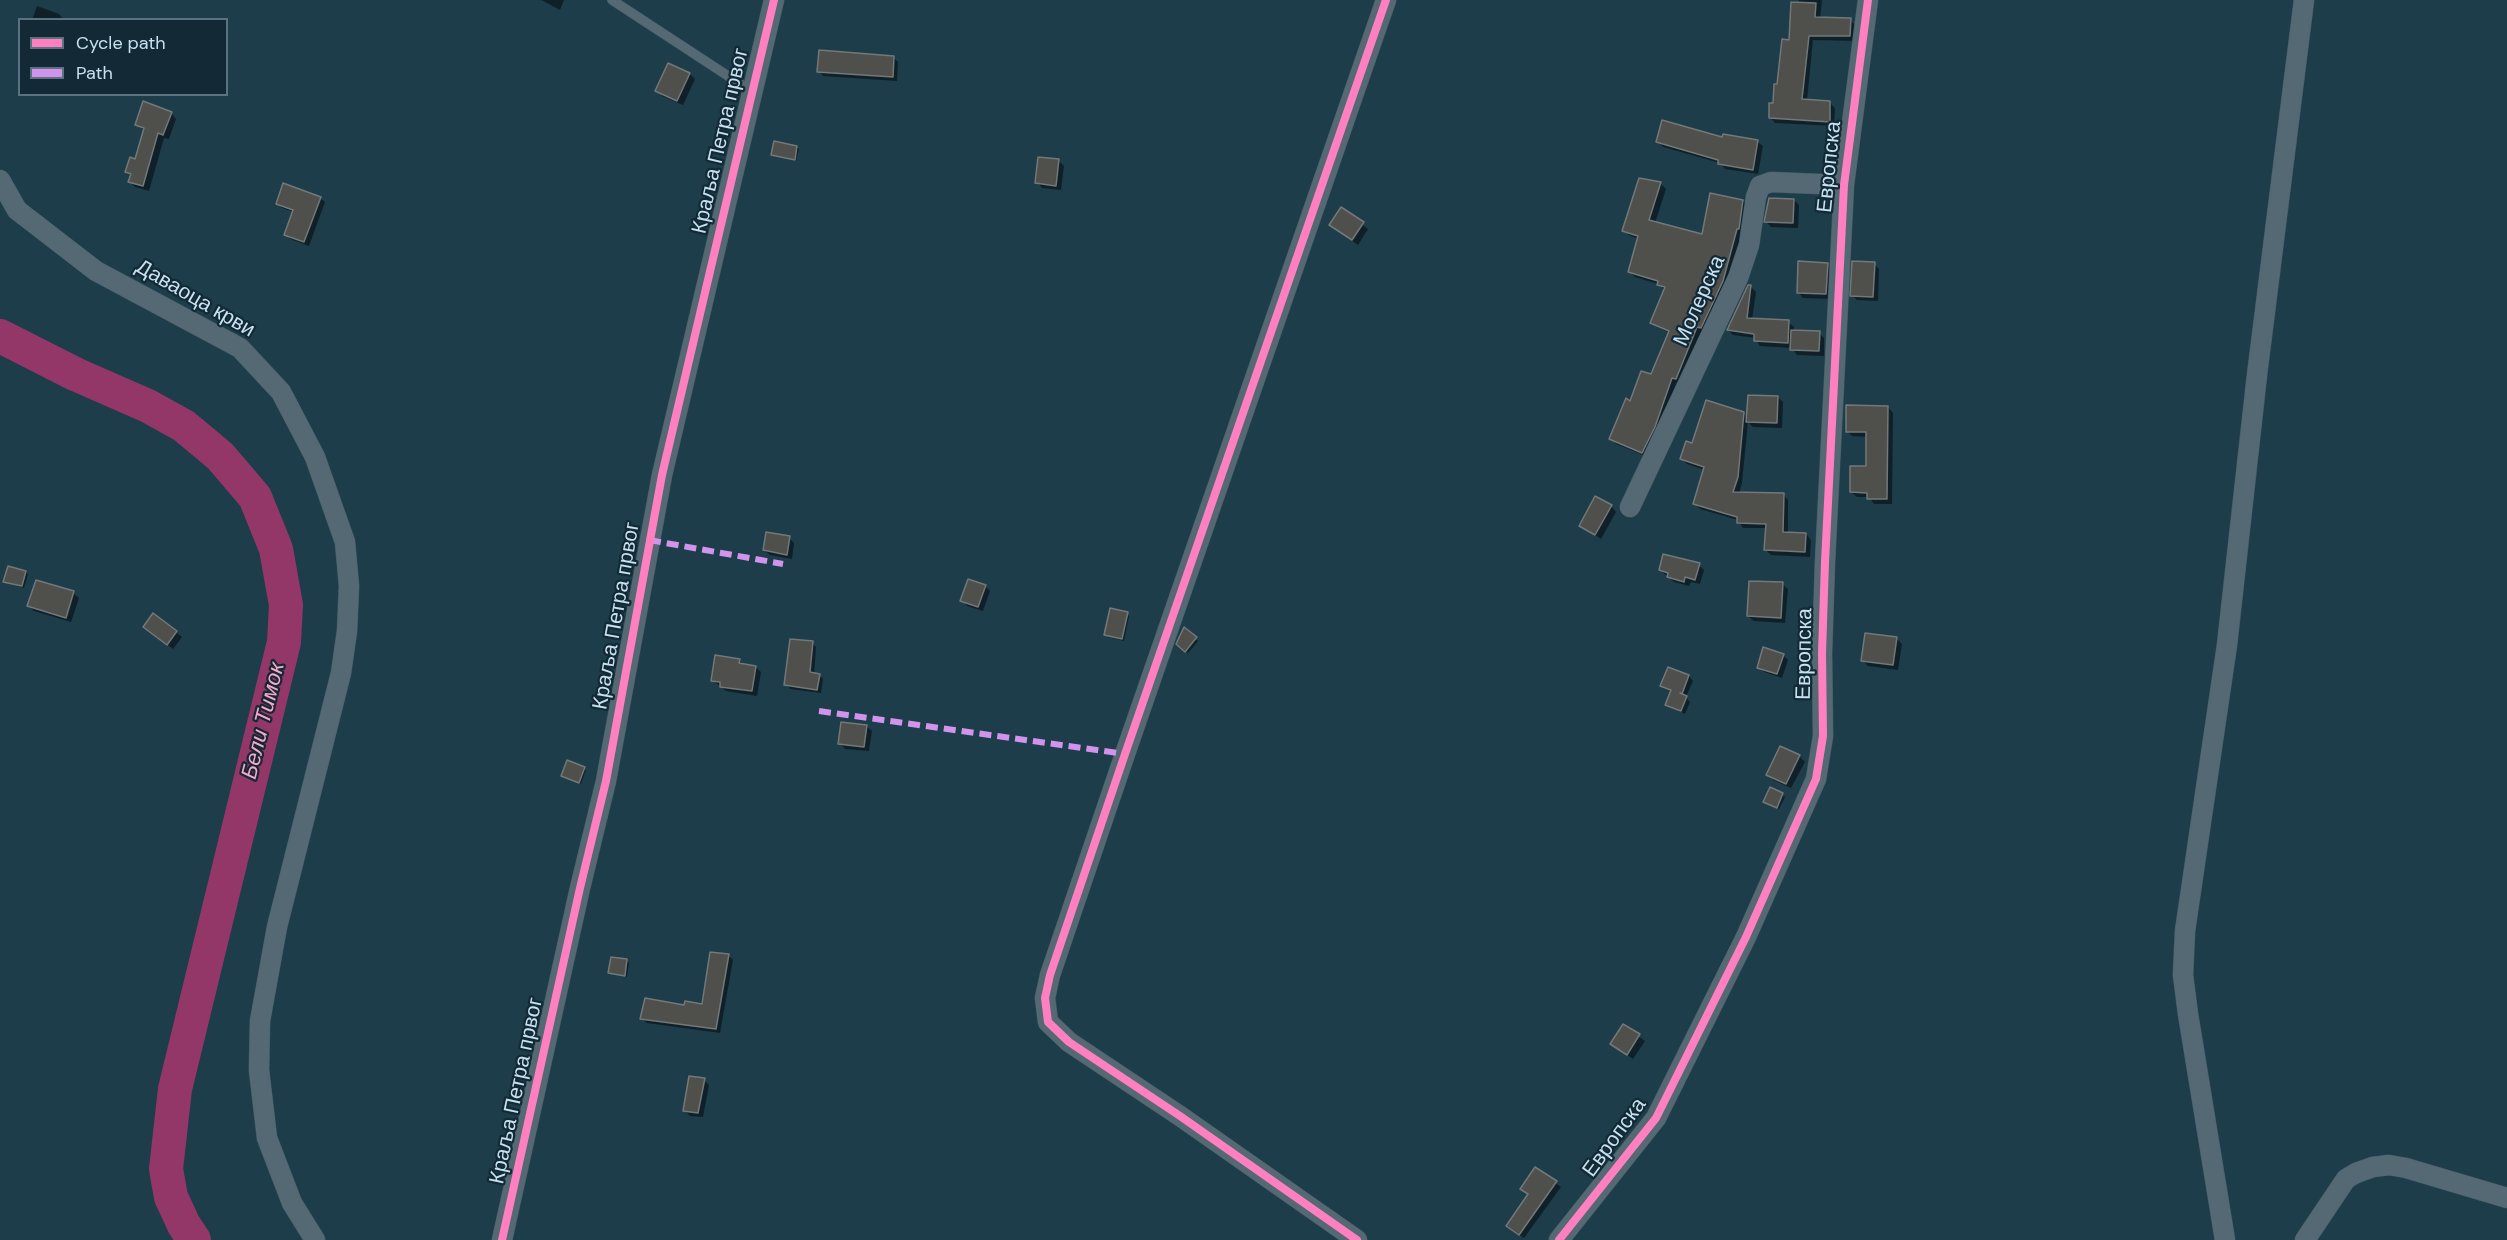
<!DOCTYPE html>
<html>
<head>
<meta charset="utf-8">
<style>
  body { margin:0 }
  #map { position:relative; width:2507px; height:1240px; overflow:hidden; background:#1d3d4b; font-family:"DM Sans",sans-serif }
  canvas { display:block }
  .legend { position:absolute; left:18px; top:18px; width:210px; height:78px; box-sizing:border-box; background:#132935; border:2px solid #5b7380; margin:0; padding:8px 10px; list-style:none; font-size:18px; color:#c6e1f0 }
  .legend li { display:flex; align-items:center; gap:12px; height:30px }
  .legend b { width:30px; border:2px solid #5b7380 }
</style>
</head>
<body>
<div id="map">
<canvas width="2507" height="1240"></canvas>
<ul class="legend">
<li><b style="height:8px;background:#ff80c0"></b>Cycle path</li>
<li><b style="height:8px;background:#d193ec"></b>Path</li>
</ul>
</div>
<script>
const context = document.querySelector('canvas').getContext('2d');
context.lineJoin = 'round';
function paint(path, color) {
  context.fillStyle = color;
  context.fill(path, 'evenodd');
}
function shape(rows) {
  const path = new Path2D();
  for (const r of rows) {
    path.moveTo(r[0], r[1]);
    for (let i = 2; i < r.length; i += 2) path.lineTo(r[i], r[i + 1]);
  }
  return path;
}
function stroke(path, color, width, dash) {
  context.strokeStyle = color;
  context.lineWidth = width;
  context.lineCap = dash ? 'butt' : 'round';
  context.setLineDash(dash || []);
  context.stroke(path);
}
function write(font, color, halo, rows, align = 'center') {
  context.font = font + ' "DM Sans",sans-serif';
  context.lineWidth = 4.5;
  context.setLineDash([]);
  context.textBaseline = 'middle';
  context.strokeStyle = halo;
  context.fillStyle = color;
  for (const [text, x, y, turn = 0] of rows) {
    context.save();
    context.translate(x, y);
    context.rotate((+turn || 0) * Math.PI / 180);
    context.textAlign = isNaN(turn) ? turn : align;
    if (halo) context.strokeText(text, 0, 0);
    context.fillText(text, 0, 0);
    context.restore();
  }
}
paint(shape([
  [541,0,564,0,560,10],
  [1799,0,1822,0,1820,19,1850,20,1855,25,1855,41,1813,40,1807,101,1830,103,1835,108,1834,126,1775,123,1770,117,1790,42],
  [37,6,59,14,64,20,32,20],
  [894,58,898,62,897,81,823,76,819,71],
  [669,65,690,74,695,79,683,105,662,96,657,90],
  [171,113,176,119,169,139,164,138,149,191,135,187,130,182,132,177,127,172,136,160,145,131,136,124],
  [1723,139,1757,141,1763,146,1758,174,1725,169,1720,163,1663,147,1657,141],
  [796,147,799,149,796,161,773,155],
  [1059,161,1064,166,1061,190,1042,188,1037,182],
  [1640,179,1661,184,1666,189,1655,223,1703,236,1743,201,1748,206,1728,287,1706,333,1702,332,1681,384,1677,382,1648,457,1616,444,1611,438,1652,376,1670,333,1657,327,1652,322,1665,290,1658,284,1635,277,1630,272,1639,239,1629,235,1624,230],
  [320,198,325,202,309,246,290,239,286,235,294,212,282,208,277,204],
  [1794,200,1799,205,1798,228,1771,227,1766,221],
  [1341,209,1368,229,1358,245,1331,225],
  [1827,264,1833,270,1831,299,1803,298,1798,292],
  [1874,264,1879,269,1878,301,1857,300,1852,295],
  [1751,287,1756,292,1752,320,1788,322,1794,327,1793,332,1819,333,1824,338,1824,356,1797,355,1792,348,1760,346,1755,338,1733,335,1728,330],
  [1778,397,1783,402,1782,428,1753,427,1748,422,1742,483,1739,494,1783,494,1788,500,1788,534,1806,534,1811,540,1810,557,1771,555,1766,550,1767,528,1743,528,1738,520,1700,509,1694,503,1705,470,1687,464,1682,459,1693,445,1743,413,1748,418],
  [1888,407,1893,413,1892,504,1874,504,1869,497,1857,497,1851,492,1868,468,1868,437,1852,436,1847,431],
  [1611,506,1616,512,1601,539,1581,526],
  [789,538,794,543,792,559,770,555,764,550],
  [1699,565,1704,570,1700,584,1691,582,1689,586,1674,582,1660,570],
  [26,572,28,574,24,588,5,581],
  [1782,584,1788,589,1785,623,1754,621,1748,616],
  [985,586,990,591,983,611,967,606,962,600],
  [73,593,79,598,71,622,34,611,29,606],
  [1127,614,1129,616,1124,641,1108,637,1105,635],
  [153,615,182,637,173,649,150,632],
  [1184,629,1198,641,1188,653,1177,644],
  [1896,638,1902,644,1898,670,1868,666,1863,661],
  [812,643,816,647,814,675,819,675,823,679,821,693,790,689,786,684],
  [1783,655,1788,660,1782,678,1764,672,1758,667],
  [739,660,744,665,755,667,761,672,757,696,726,691,712,680],
  [1668,668,1689,676,1693,681,1686,697,1690,702,1685,714,1667,705,1672,692,1662,685],
  [866,726,872,731,869,751,845,749,840,743],
  [1799,756,1805,762,1791,788,1773,780,1768,774],
  [584,768,586,770,581,784,562,775],
  [1770,789,1785,797,1779,809,1765,802],
  [728,955,733,960,720,1033,647,1023,642,1019,685,1007,703,1005],
  [626,961,629,963,627,977,610,973],
  [1624,1026,1645,1041,1633,1059,1612,1044],
  [704,1080,709,1085,703,1117,690,1116,685,1111],
  [1535,1169,1561,1187,1524,1238,1512,1230,1529,1194]
]), '#0007');
stroke(shape([
  [0,336,75,374,148,406,184,426,220,456,255,497,276,549,286,605,284,642,175,1089,166,1169,171,1197,184,1225,194,1240]
]), '#933769', 34);
const building = shape([
  [1791,2,1816,3,1815,17,1851,18,1850,36,1809,36,1802,99,1830,101,1830,122,1769,118,1769,103,1773,103,1774,84,1777,84,1782,39,1789,40,1791,2],
  [819,50,894,56,893,77,817,72,819,50],
  [668,63,690,73,677,101,655,91,668,63],
  [143,101,172,112,163,135,158,133,143,186,128,182,131,174,125,172,130,157,135,159,144,128,135,125,143,101],
  [1662,120,1722,137,1723,134,1758,140,1753,170,1718,164,1718,160,1656,142,1662,120],
  [774,141,797,146,795,160,771,155,774,141],
  [1038,157,1059,159,1056,186,1035,183,1038,157],
  [1639,178,1661,182,1649,220,1702,234,1710,193,1743,200,1739,229,1737,229,1723,281,1701,328,1697,327,1676,379,1672,378,1655,427,1642,453,1609,439,1626,398,1630,401,1641,371,1651,374,1669,331,1650,323,1665,287,1657,285,1658,281,1628,272,1638,236,1622,231,1639,178],
  [283,183,321,197,304,242,284,235,293,210,276,204,283,183],
  [1769,198,1794,199,1793,223,1764,222,1769,198],
  [1341,207,1364,222,1352,240,1329,225,1341,207],
  [1798,261,1828,263,1826,294,1797,293,1798,261],
  [1852,261,1875,262,1873,297,1850,296,1852,261],
  [1748,285,1751,285,1747,318,1789,320,1788,343,1754,341,1754,334,1727,330,1748,285],
  [1791,330,1820,331,1819,351,1790,350,1791,330],
  [1748,395,1778,396,1777,423,1746,422,1748,395],
  [1706,400,1744,412,1738,477,1733,492,1784,493,1783,532,1806,533,1805,552,1764,550,1766,524,1737,523,1737,517,1693,504,1704,467,1680,459,1686,441,1692,443,1706,400],
  [1846,405,1888,406,1887,499,1867,499,1867,493,1850,492,1850,466,1866,466,1866,432,1846,432,1846,405],
  [1595,496,1612,505,1595,535,1579,526,1595,496],
  [766,532,790,536,787,555,763,550,766,532],
  [1663,554,1700,563,1695,580,1685,577,1684,582,1667,577,1668,573,1659,570,1663,554],
  [8,566,26,571,22,586,3,582,8,566],
  [968,579,986,585,978,607,960,601,968,579],
  [36,580,74,591,66,618,27,606,36,580],
  [1749,581,1783,582,1781,618,1747,616,1749,581],
  [1110,608,1128,612,1122,639,1104,635,1110,608],
  [153,613,177,631,167,645,143,627,153,613],
  [1184,627,1197,637,1185,652,1176,644,1184,627],
  [1865,633,1897,637,1893,665,1861,661,1865,633],
  [790,639,813,641,810,672,820,674,817,690,784,685,790,639],
  [1763,647,1784,654,1777,674,1757,668,1763,647],
  [715,655,740,659,739,663,756,666,752,691,720,687,720,682,711,681,715,655],
  [1668,667,1689,675,1682,694,1680,693,1687,696,1681,711,1665,705,1671,690,1660,686,1668,667],
  [841,722,867,725,864,747,838,744,841,722],
  [1780,746,1800,755,1786,784,1766,775,1780,746],
  [567,760,585,767,579,783,561,776,567,760],
  [1770,787,1783,793,1777,808,1763,802,1770,787],
  [710,952,729,954,716,1029,640,1019,645,998,684,1005,685,1001,702,1004,710,952],
  [611,957,627,959,625,976,608,973,611,957],
  [1623,1024,1640,1034,1627,1055,1610,1044,1623,1024],
  [689,1076,705,1078,698,1113,683,1111,689,1076],
  [1535,1167,1557,1181,1519,1235,1506,1226,1528,1194,1520,1189,1535,1167]
]);
paint(building, '#4f4f4b');
stroke(building, '#737878', 1.5);
const service = shape([
  [612,0,751,91]
]);
const minor = shape([
  [0,180,17,210,96,271,240,348,281,392,315,457,345,542,349,586,347,631,341,673,277,927,260,1021,259,1070,267,1138,292,1203,315,1240],
  [1630,507,1738,278,1749,245,1756,197,1760,186,1771,182,1844,185],
  [502,1240,580,888,606,781,662,475,774,0],
  [1357,1240,1180,1116,1069,1042,1048,1022,1045,998,1050,975,1125,754,1386,0],
  [1559,1240,1656,1118,1746,937,1816,779,1823,736,1822,653,1825,562,1844,185,1868,0],
  [2225,1240,2188,1014,2183,975,2185,931,2227,645,2257,375,2304,0],
  [2305,1240,2346,1179,2356,1173,2373,1167,2389,1165,2406,1168,2507,1198]
]);
stroke(service, '#425a64', 10);
stroke(minor, '#425a64', 21);
stroke(service, '#546974', 9);
stroke(minor, '#546974', 20);
stroke(shape([
  [649,540,783,564],
  [819,711,1125,754]
]), '#d193ec', 6, [12, 6]);
stroke(shape([
  [502,1240,580,888,606,781,662,475,774,0],
  [1357,1240,1180,1116,1069,1042,1048,1022,1045,998,1050,975,1125,754,1386,0],
  [1559,1240,1656,1118,1746,937,1816,779,1823,736,1822,653,1825,562,1844,185,1868,0]
]), '#ff80c0', 8);
write('21px', '#c6e1f0', '#132935', [
  ["Краља Петра првог",721,141,-77],
  ["Европска",1830,167,-84],
  ["Даваоца крви",195,299,30],
  ["Молерска",1700,301,-66],
  ["Краља Петра првог",617,616,-80],
  ["Европска",1805,654,-89],
  ["Краља Петра првог",517,1091,-78],
  ["Европска",1615,1138,-54]
]);
write('italic 22px', '#fba7cb', '#132935', [
  ["Бели Тимок",264,721,-76]
]);
</script>
</body>
</html>
